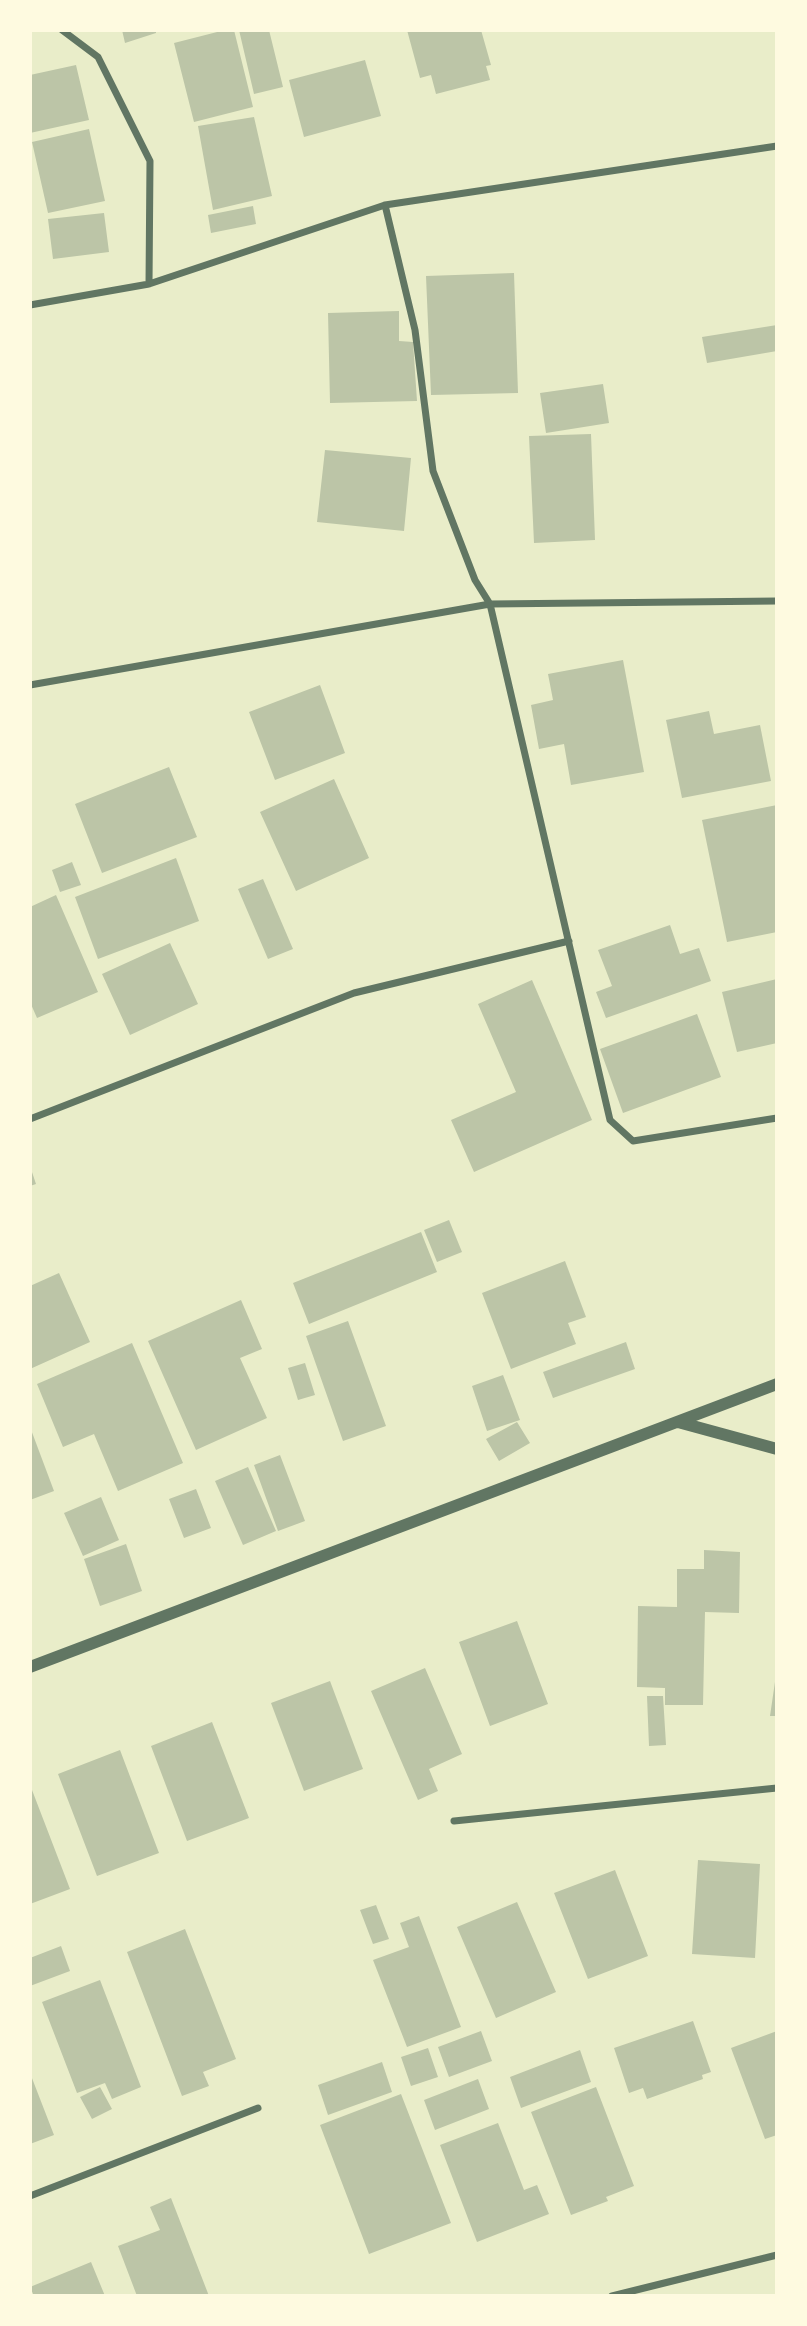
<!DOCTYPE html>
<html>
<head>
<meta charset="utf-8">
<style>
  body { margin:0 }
  #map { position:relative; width:807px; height:2326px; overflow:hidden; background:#e9edc9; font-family:"Golos Text",sans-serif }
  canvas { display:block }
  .frame { position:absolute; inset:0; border:32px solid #fefae0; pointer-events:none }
</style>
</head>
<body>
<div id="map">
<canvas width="807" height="2326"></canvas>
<div class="frame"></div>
</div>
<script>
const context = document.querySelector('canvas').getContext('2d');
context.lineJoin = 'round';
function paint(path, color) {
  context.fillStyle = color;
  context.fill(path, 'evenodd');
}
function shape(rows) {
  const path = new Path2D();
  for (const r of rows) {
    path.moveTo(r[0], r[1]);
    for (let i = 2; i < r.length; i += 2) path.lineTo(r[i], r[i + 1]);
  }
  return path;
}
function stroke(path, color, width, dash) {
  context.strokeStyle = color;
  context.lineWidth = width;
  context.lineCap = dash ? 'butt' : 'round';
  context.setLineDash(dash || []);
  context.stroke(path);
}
paint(shape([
  [122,30,156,30,156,33,125,43],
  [225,30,234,30,253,107,194,122,174,43],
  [239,30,269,30,283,87,254,94],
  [407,30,481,30,491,65,486,66,490,80,436,94,431,75,420,78],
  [365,60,381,116,304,137,289,80],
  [76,65,89,120,30,133,30,75],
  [254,117,272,196,213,210,198,126],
  [89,129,105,201,48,213,32,142],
  [253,206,256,224,211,233,208,215],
  [104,213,109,252,53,259,48,219],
  [514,273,518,393,431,395,426,276],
  [399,311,399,341,413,342,417,401,330,403,328,313],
  [777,325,777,351,707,363,702,337],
  [603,384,609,423,546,433,540,393],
  [591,434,595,540,534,543,529,436],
  [325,450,411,458,404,531,317,522],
  [623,660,644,772,571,785,564,744,539,749,531,705,553,700,548,674],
  [320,685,345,753,275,780,249,712],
  [709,711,714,734,760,725,771,781,682,798,666,720],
  [169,767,197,837,102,873,75,804],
  [334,779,369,858,296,891,260,812],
  [777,805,777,932,727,942,702,820],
  [176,858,199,921,98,959,75,897],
  [72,862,81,885,60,892,52,870],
  [263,879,293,949,268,959,238,889],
  [56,895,98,992,37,1018,30,1002,30,907],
  [670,925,680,954,699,948,711,981,606,1018,596,992,612,986,598,950],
  [170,943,198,1004,130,1035,102,974],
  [777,979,777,1043,737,1052,722,992],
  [532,980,592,1120,474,1172,451,1120,516,1092,478,1004],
  [697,1014,721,1077,623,1113,600,1049],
  [30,1166,36,1184,30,1186],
  [449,1220,462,1252,437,1262,424,1230],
  [421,1232,437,1272,309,1324,293,1283],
  [565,1261,586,1317,568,1323,576,1344,511,1369,482,1293],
  [59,1273,90,1342,30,1369,30,1286],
  [241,1300,262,1349,240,1358,267,1418,196,1450,148,1341],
  [348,1321,386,1426,343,1441,306,1336],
  [626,1342,635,1369,553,1398,543,1372],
  [132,1343,183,1463,118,1491,94,1434,63,1447,37,1384],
  [305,1363,315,1395,298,1400,288,1368],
  [503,1375,520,1420,487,1431,472,1386],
  [517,1422,530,1443,499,1461,486,1439],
  [30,1427,54,1491,30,1500],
  [280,1455,305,1521,278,1531,254,1465],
  [248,1467,276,1531,243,1545,215,1481],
  [196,1489,211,1528,184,1538,169,1499],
  [101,1497,119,1540,83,1556,64,1513],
  [126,1544,142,1591,100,1606,84,1559],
  [704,1550,740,1552,739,1613,705,1612,703,1705,665,1705,665,1688,637,1687,638,1606,677,1607,677,1569,704,1569],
  [517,1621,548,1704,490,1726,459,1642],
  [425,1668,462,1754,429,1769,438,1791,418,1800,371,1691],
  [776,1675,777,1716,770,1716],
  [330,1681,363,1769,304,1791,271,1703],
  [647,1696,663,1696,666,1745,649,1746],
  [212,1722,249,1818,187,1841,151,1746],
  [120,1750,159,1853,97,1876,58,1774],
  [32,1790,70,1889,30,1904,30,1791],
  [698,1860,760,1864,755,1958,692,1954],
  [615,1870,648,1956,588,1979,554,1893],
  [517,1902,556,1992,496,2018,457,1927],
  [376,1905,389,1939,373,1944,360,1910],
  [419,1916,461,2027,407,2047,373,1960,409,1947,400,1923],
  [185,1929,236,2059,203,2072,209,2086,182,2096,127,1952],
  [61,1946,70,1971,30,1986,30,1958],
  [100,1980,141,2087,112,2099,105,2083,77,2093,42,2002],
  [693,2021,711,2072,702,2075,703,2079,647,2099,643,2088,629,2093,614,2048],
  [481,2031,492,2061,449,2077,438,2047],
  [777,2031,777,2135,765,2139,731,2048],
  [428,2048,438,2077,411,2086,401,2057],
  [580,2050,591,2082,521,2108,510,2077],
  [382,2062,392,2092,328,2115,318,2085],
  [30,2073,54,2135,30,2144],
  [478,2079,489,2109,435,2130,424,2100],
  [100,2087,112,2109,92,2119,80,2097],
  [596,2087,634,2186,606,2197,608,2201,571,2215,531,2112],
  [401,2094,451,2223,369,2254,320,2125],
  [498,2123,524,2190,537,2185,549,2214,477,2242,440,2145],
  [171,2198,209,2296,137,2296,118,2246,160,2230,150,2207],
  [91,2262,105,2296,34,2296,30,2287]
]), '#bcc5a7');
stroke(shape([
  [62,30,98,57,150,161,149,284],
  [385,205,415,330,433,471,475,580,490,604,610,1120,633,1141,777,1118],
  [30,305,149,284,385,205,777,146],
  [30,685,490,604,777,601],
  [30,1119,354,993,569,941],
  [454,1821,777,1788],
  [30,2196,258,2108],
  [612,2296,777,2255]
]), '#617663', 7);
stroke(shape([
  [678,1422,777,1449],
  [30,1667,777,1384]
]), '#617663', 12);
</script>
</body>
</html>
